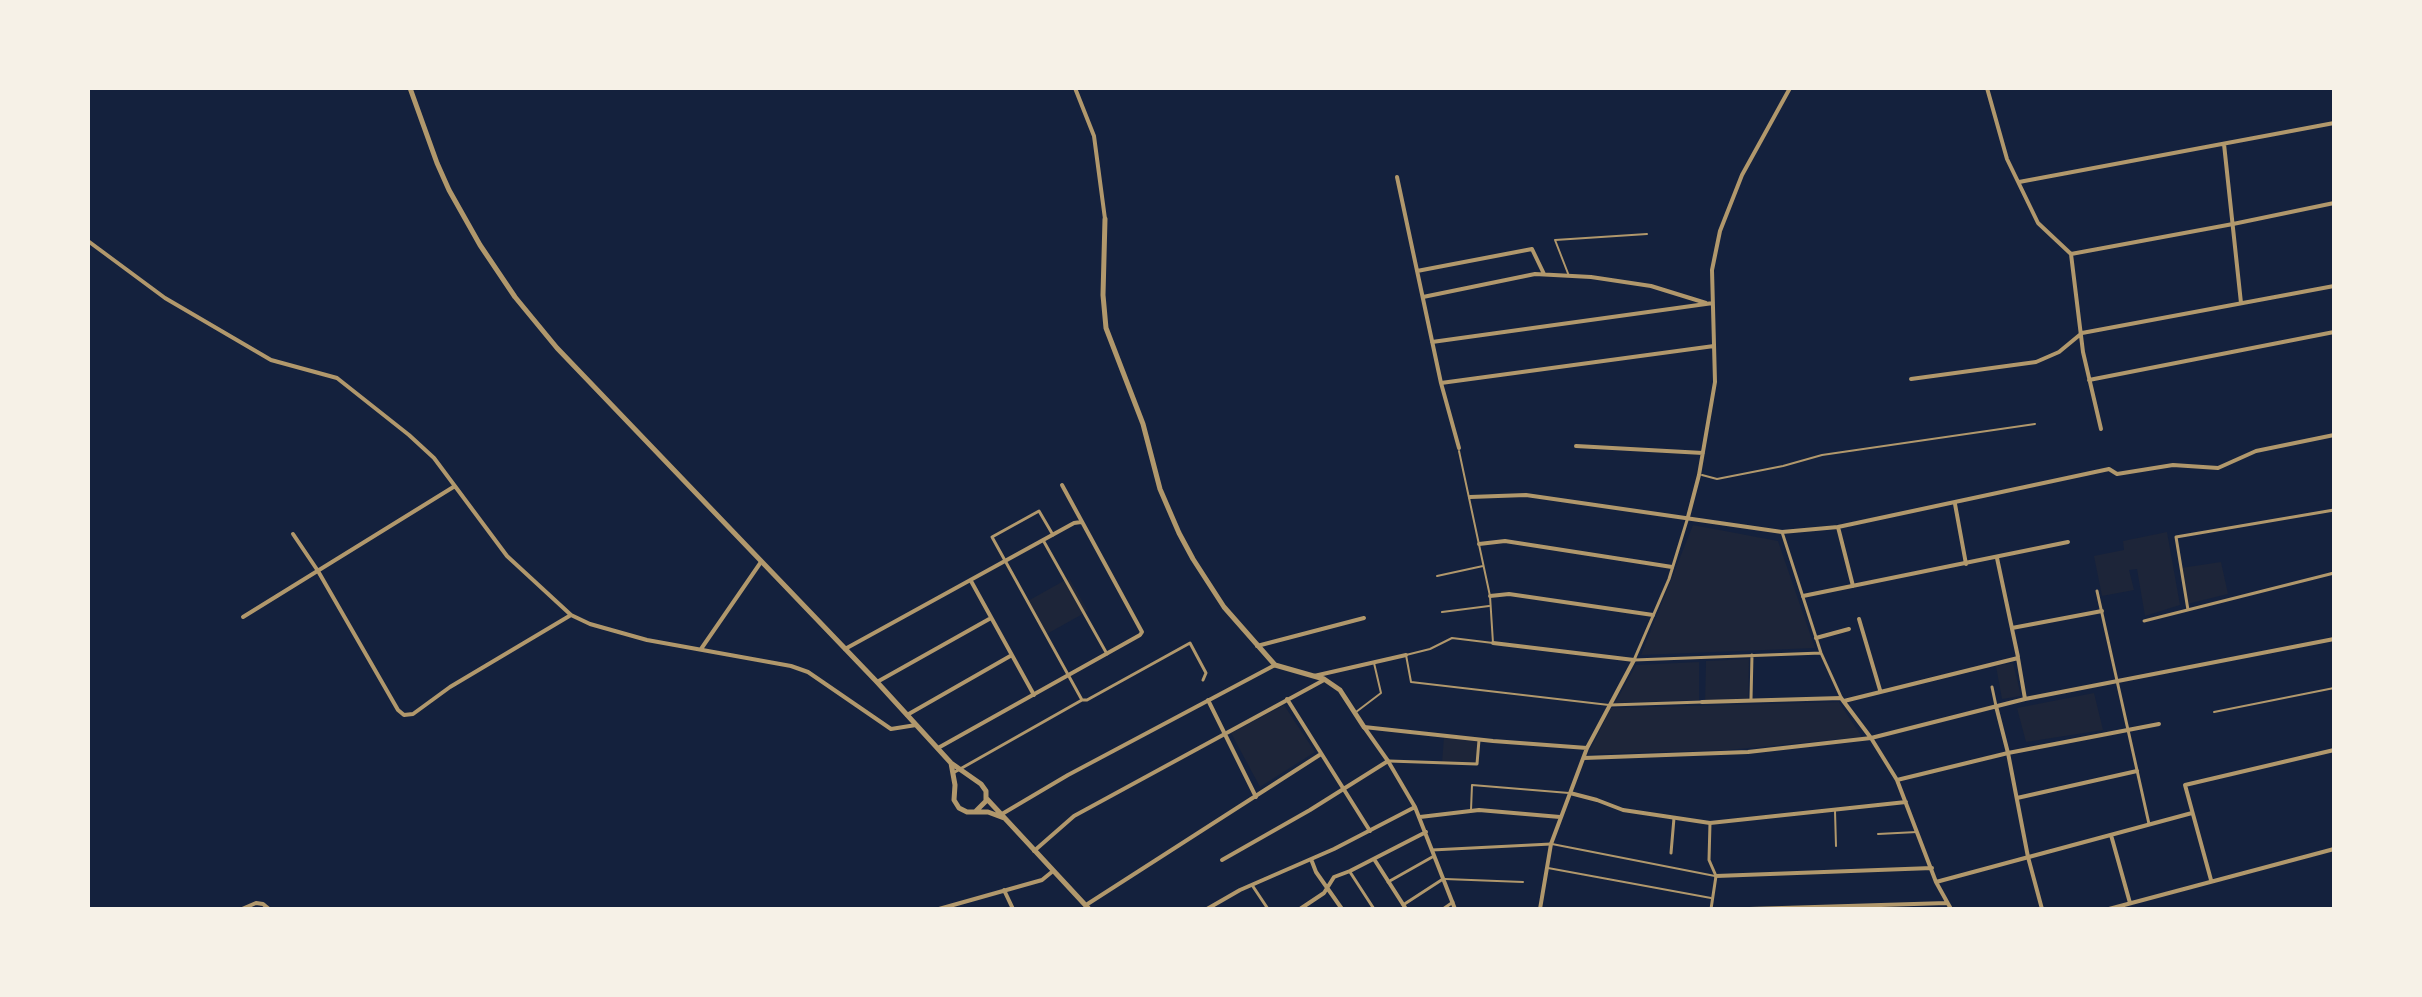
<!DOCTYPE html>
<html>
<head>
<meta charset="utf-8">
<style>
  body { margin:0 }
  #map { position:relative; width:2422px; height:997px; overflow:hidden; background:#14213d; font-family:Inter,sans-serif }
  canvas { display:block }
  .frame { position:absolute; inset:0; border:90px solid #f6f1e7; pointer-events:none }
</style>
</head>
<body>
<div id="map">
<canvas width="2422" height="997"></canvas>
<div class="frame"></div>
</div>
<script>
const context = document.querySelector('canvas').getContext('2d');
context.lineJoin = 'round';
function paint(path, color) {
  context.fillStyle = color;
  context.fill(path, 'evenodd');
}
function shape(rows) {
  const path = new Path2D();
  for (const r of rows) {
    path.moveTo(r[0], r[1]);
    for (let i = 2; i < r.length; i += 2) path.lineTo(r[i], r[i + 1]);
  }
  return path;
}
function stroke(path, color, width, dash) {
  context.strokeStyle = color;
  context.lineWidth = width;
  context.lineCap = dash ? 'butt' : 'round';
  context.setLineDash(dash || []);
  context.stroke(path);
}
paint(shape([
  [1693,525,1778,541,1815,648,1641,655],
  [2167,532,2180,605,2145,616,2137,569,2129,570,2134,590,2102,596,2094,556,2124,550,2123,541],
  [2221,562,2228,594,2187,604,2181,568],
  [1069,578,1088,611,1045,635,1026,602],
  [1749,659,1748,701,1705,703,1706,661],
  [1699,662,1699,700,1615,703,1636,665],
  [2013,663,2021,696,2002,699,1996,666],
  [2094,693,2103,730,2026,742,2017,708],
  [1839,702,1862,737,1728,750,1588,754,1611,708],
  [1284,705,1315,752,1260,787,1231,733],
  [1444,736,1479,740,1477,764,1442,763]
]), '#1d2539');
stroke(shape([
  [1569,276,1555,240,1647,234],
  [1459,451,1490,596,1493,643,1452,638,1430,649,1406,655,1411,682,1609,705],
  [1702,475,1717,479,1783,466,1822,455,2035,424],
  [1437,576,1483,566],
  [1442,612,1489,606],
  [1356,712,1381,693,1374,663],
  [2214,712,2334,688],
  [1471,810,1472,785,1569,793],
  [1835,811,1836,846],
  [1878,834,1917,832],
  [1552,844,1715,876],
  [1548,868,1711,898],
  [1445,879,1523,882]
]), '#b1986c', 2);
stroke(shape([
  [1688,517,1669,579,1634,660,1821,653],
  [1782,532,1821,653,1841,697],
  [1053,535,1039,511,992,537,1082,700,1087,700,1190,643,1206,673,1203,680],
  [1043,540,1107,654],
  [2097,591,2149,824],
  [2188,610,2176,537,2334,510],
  [2144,621,2334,573],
  [1992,687,1996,706],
  [1751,699,1752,655],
  [1610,705,1702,702],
  [1389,761,1477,764,1479,740],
  [953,773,1082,700],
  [1710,823,1709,860,1716,876,1711,909],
  [1432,850,1551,844],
  [1671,853,1674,818],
  [1350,872,1374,909],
  [1388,882,1434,856],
  [1252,885,1268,909],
  [1403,905,1443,879],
  [1443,909,1453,902]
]), '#b1986c', 3);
stroke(shape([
  [1075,88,1094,136,1105,219],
  [1987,88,2007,159,2038,223,2071,254,2083,352,2101,429],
  [2224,144,2241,303],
  [1397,177,1441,383,1459,448],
  [2019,182,2334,123],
  [88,241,165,298,271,360,337,378,409,435,434,458,507,556,571,615,590,624,647,640,791,666,808,672,891,729,916,725],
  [2071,254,2233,224,2334,203],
  [1417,271,1532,249,1544,274],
  [1423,297,1535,274,1591,277,1651,286,1706,303],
  [1432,342,1713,303],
  [1911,379,2036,362,2059,352,2082,333,2334,286],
  [2089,380,2334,332],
  [1441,383,1714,346],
  [1576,446,1703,453],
  [1470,497,1526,495,1782,532,1838,527,2109,469,2117,474,2173,465,2218,468,2256,451,2334,435],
  [1955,504,1966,564],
  [1688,517,1699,475,1715,382,1712,270,1720,231,1742,175,1790,88],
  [1838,527,1853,586],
  [293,534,318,571,398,710,404,715,413,714,450,687,571,615],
  [1479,544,1505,541,1672,567],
  [1997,558,2018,657],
  [971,581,1034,695],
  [1490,596,1509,594,1653,615],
  [1803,596,2068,542],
  [243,617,455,486],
  [1859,619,1880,690],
  [2012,628,2102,611],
  [1816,638,1849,629],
  [1493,643,1634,660,1587,748,1551,844,1540,909],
  [1257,646,1364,618],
  [701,649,761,562],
  [845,649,1074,523,1081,522],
  [1314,676,1406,655],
  [877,682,991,618],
  [1287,699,1370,831],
  [1208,700,1256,797],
  [1844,701,2018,658,2025,699],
  [1702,702,1841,698,1871,738,1897,780,1936,882,1951,909],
  [1996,706,2008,753,2028,857,2042,909],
  [907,715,1012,655],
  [1364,727,1493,741,1587,748],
  [1364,727,1388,761,1415,807,1455,909],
  [938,748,1140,635,1142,632,1062,485],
  [1584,758,1748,752,1871,738,2025,699,2334,639],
  [1897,780,2008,753,2159,724],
  [1570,793,1597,800,1623,810,1710,823,1906,802],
  [2017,798,2137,771],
  [1002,814,1068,775,1275,665],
  [1420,817,1479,810,1560,817],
  [2111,835,2130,903],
  [1034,851,1074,816,1324,680],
  [1311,859,1316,872,1342,909],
  [1374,859,1406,909],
  [1222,860,1310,810,1388,761],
  [1716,876,1932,868],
  [2211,880,2185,785,2334,750],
  [1936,882,2192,813],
  [1004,890,1013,909],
  [1086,905,1321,754],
  [242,909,256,903,263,904,269,909],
  [939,909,1042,880,1053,871],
  [1207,909,1240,890,1334,849,1415,807],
  [1300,909,1324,893,1334,877,1350,871,1426,832],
  [1749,909,1947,903],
  [2109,909,2334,849]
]), '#b1986c', 4);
stroke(shape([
  [410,88,437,163,449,190,480,245,515,297,557,348,877,682,951,763,981,784,986,791,986,801,976,811],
  [1105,219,1103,295,1106,328,1143,424,1160,489,1179,533,1193,559,1224,607,1275,665,1324,679,1340,690,1364,727],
  [951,763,955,785,954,800,959,808,967,812,988,812,1004,818],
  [987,799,1089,909]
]), '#b1986c', 5);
</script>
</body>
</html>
